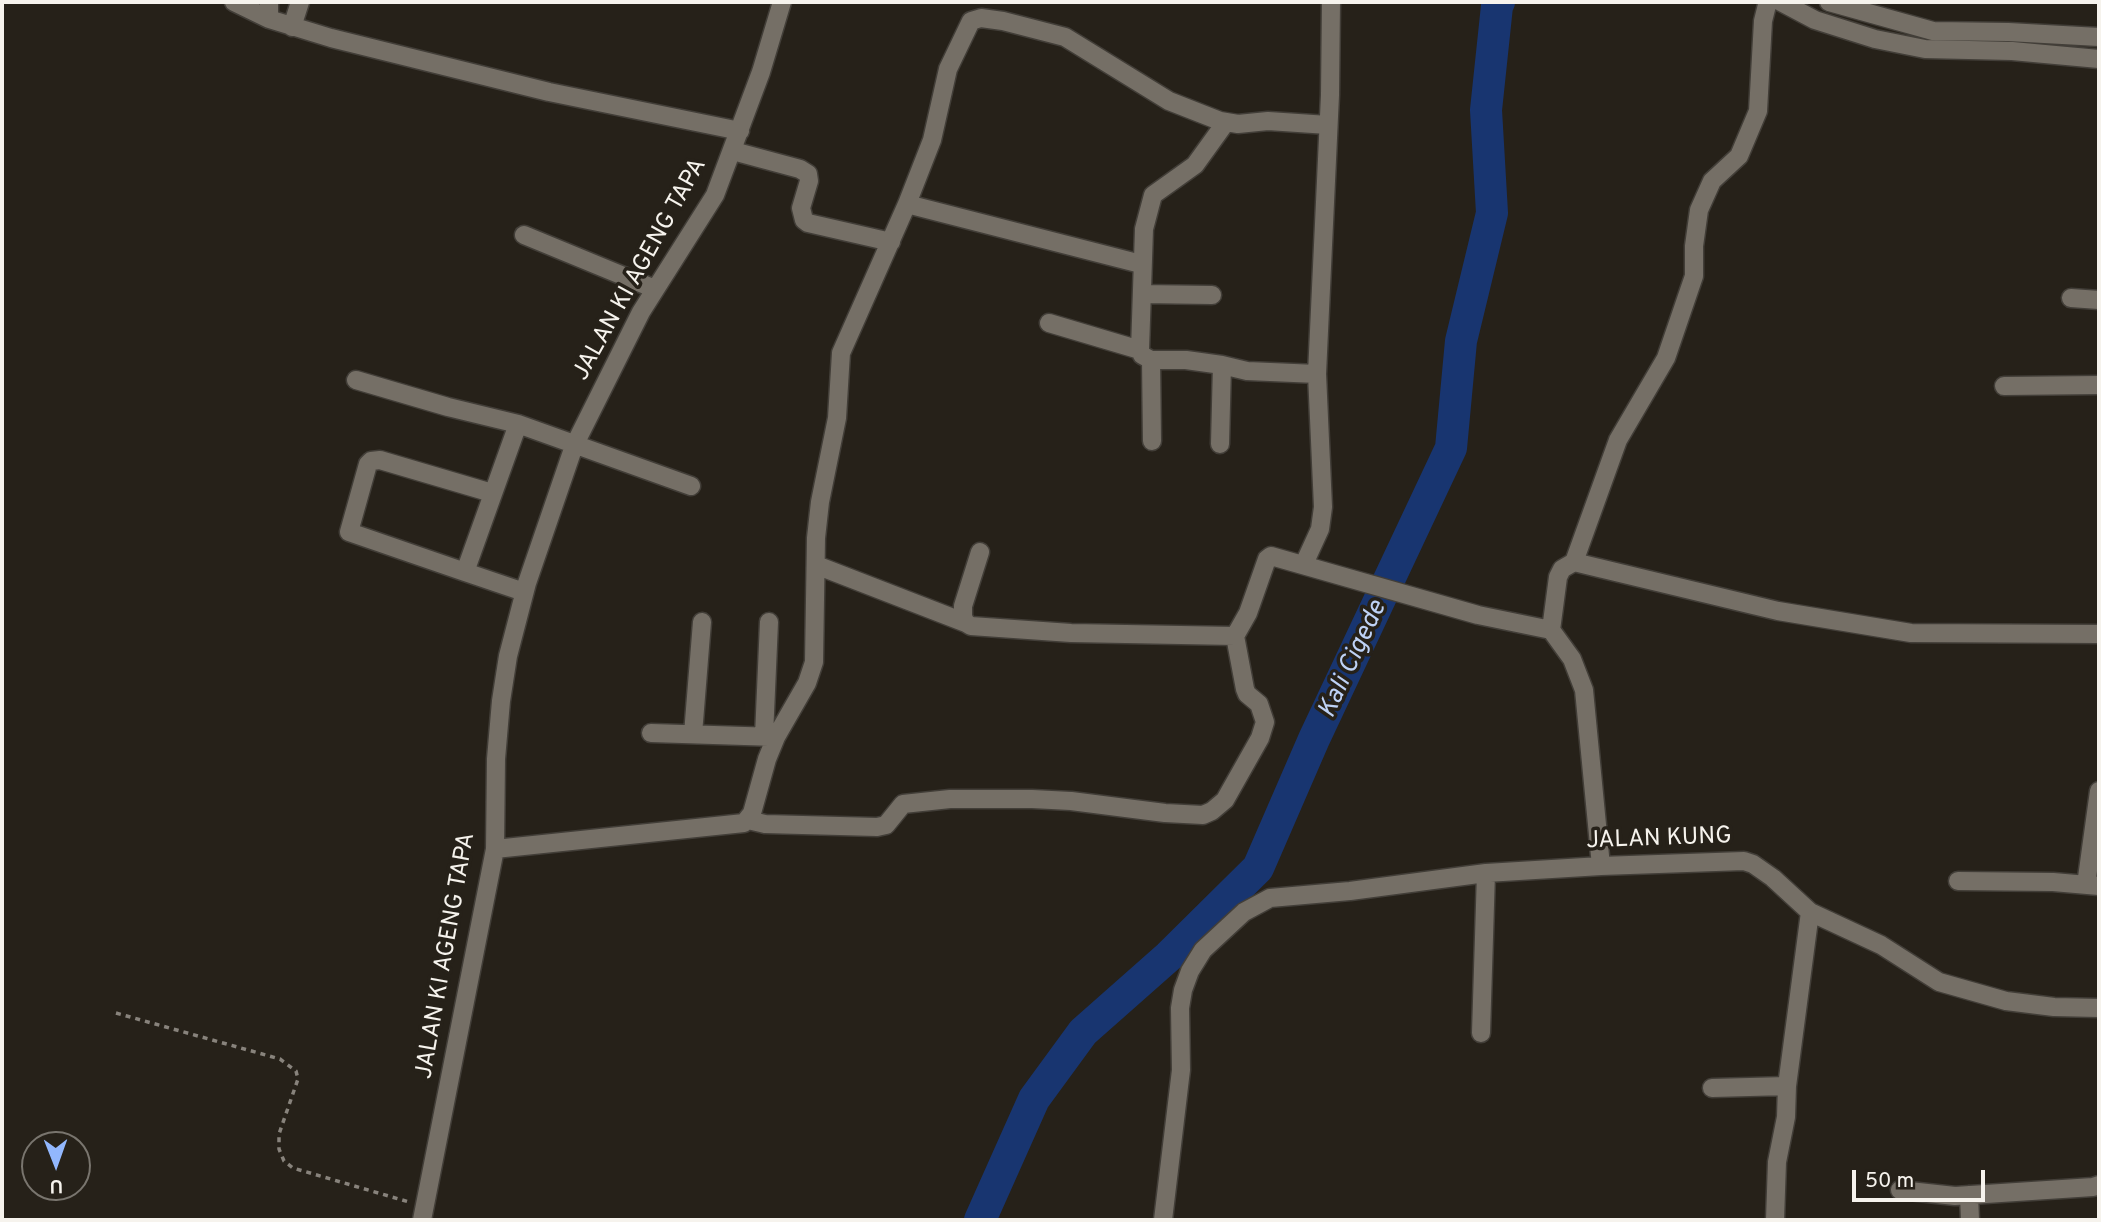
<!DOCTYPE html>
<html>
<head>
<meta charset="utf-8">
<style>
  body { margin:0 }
  #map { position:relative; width:2101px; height:1222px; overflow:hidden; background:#262119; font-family:Overpass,sans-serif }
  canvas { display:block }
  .frame { position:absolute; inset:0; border:4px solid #f6f3ed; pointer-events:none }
  .north { position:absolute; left:21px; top:1131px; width:70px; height:70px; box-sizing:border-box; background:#262119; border:2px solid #79756e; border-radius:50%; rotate:179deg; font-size:19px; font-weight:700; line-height:28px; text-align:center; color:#f6f3ed }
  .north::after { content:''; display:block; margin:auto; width:24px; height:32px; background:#92b7fd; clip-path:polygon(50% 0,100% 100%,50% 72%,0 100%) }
  .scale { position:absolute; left:1852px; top:1170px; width:133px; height:32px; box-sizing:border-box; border:4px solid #f6f3ed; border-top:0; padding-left:9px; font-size:21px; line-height:24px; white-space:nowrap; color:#f6f3ed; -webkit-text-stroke:5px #262119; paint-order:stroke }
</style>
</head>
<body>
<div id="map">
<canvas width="2101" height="1222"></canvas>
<div class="frame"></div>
<div class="north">U</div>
<div class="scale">50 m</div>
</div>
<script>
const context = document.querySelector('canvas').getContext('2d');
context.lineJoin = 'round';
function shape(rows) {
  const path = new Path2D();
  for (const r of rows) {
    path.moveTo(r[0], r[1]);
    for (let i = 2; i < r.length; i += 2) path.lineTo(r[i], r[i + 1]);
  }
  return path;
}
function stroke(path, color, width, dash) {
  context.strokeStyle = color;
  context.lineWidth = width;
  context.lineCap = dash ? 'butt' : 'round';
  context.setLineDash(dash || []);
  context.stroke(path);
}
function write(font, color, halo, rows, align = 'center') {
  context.font = font + ' Overpass,sans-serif';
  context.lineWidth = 7;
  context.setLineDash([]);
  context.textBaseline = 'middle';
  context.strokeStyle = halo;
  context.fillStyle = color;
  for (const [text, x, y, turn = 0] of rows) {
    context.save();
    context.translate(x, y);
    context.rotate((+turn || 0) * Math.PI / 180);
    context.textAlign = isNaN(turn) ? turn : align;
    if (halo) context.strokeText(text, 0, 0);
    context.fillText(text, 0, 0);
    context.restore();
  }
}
stroke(shape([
  [980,1220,1034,1099,1083,1032,1169,956,1258,868,1314,739,1451,448,1461,341,1492,213,1486,110,1497,6,1499,2]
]), '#183570', 32);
const minor = shape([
  [234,2,269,19,331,38,549,92,740,131],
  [1781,2,1815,20,1875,39,1925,49,2012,51,2099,59],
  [1829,2,1933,31,2008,32,2099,37],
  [269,19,269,2],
  [292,27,300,2],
  [733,151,800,169,808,174,809,181,801,208,804,220,808,223,891,242],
  [907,204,1141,264],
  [524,235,655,289],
  [1142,294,1212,295],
  [2071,298,2099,300],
  [1049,323,1140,350],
  [1151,360,1186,360,1222,365,1247,371,1317,374],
  [356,380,448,407,518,424,691,486],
  [2004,386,2099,385],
  [518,424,465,572,524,592],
  [1152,441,1151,360,1142,355,1140,350,1144,229,1153,195,1195,165,1226,122],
  [1220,444,1222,365],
  [980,552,963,606,963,617,966,623,971,626,1071,633,1235,636],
  [1574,562,1618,440,1666,358,1694,276,1694,246,1699,210,1712,181,1739,156,1758,111,1763,21,1767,5,1770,2],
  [1304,564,1320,529,1323,507,1317,374,1330,95,1331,2],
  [816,565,966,623],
  [465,572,349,532,368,464,371,461,380,460,492,493],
  [1551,630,1558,577,1562,569,1574,562,1778,611,1911,633,2099,634],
  [651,733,776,737],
  [693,734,702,622],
  [764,736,769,622],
  [748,820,765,824,877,827,886,825,903,804,950,799,1032,799,1071,801,1165,813,1203,815,1212,811,1225,800,1260,738,1265,722,1259,704,1247,694,1245,689,1235,636,1248,613,1267,559,1271,556,1478,615,1551,630,1572,659,1584,690,1601,866],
  [495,849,744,823,752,813,767,759,776,737,807,683,814,662,816,538,820,502,837,418,841,353,907,204,932,140,948,69,971,21,981,18,1003,21,1065,37,1169,101,1220,121,1238,124,1268,121,1328,125],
  [1958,881,2053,882,2099,886],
  [2086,885,2099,791],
  [1481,1033,1486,873],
  [1712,1088,1787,1086,1810,912],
  [1900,1190,1955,1196,2093,1187,2099,1185],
  [1969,1195,1970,1220],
  [422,1220,495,849,496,759,501,701,508,656,527,583,574,446,641,312,715,195,761,72,782,2],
  [1163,1220,1181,1070,1180,1008,1183,990,1190,971,1203,950,1244,912,1270,898,1350,891,1486,873,1601,866,1744,861,1753,864,1773,878,1810,912,1881,945,1939,982,2006,1001,2054,1007,2099,1008],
  [1775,1220,1777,1162,1786,1117,1787,1086]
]);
stroke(minor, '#423e38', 21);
stroke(shape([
  [116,1013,280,1059,296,1071,298,1079,279,1134,279,1149,284,1161,293,1168,409,1202]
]), '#88837c', 3.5, [5, 5]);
stroke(minor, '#756f66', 18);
write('24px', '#f6f3ed', '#262119', [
  ["JALAN KI AGENG TAPA",641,270,-61],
  ["JALAN KUNG",1659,840,-2],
  ["JALAN KI AGENG TAPA",447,956,-80]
]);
write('italic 26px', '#bed2f6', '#262119', [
  ["Kali Cigede",1354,660,-65]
]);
</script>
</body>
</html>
